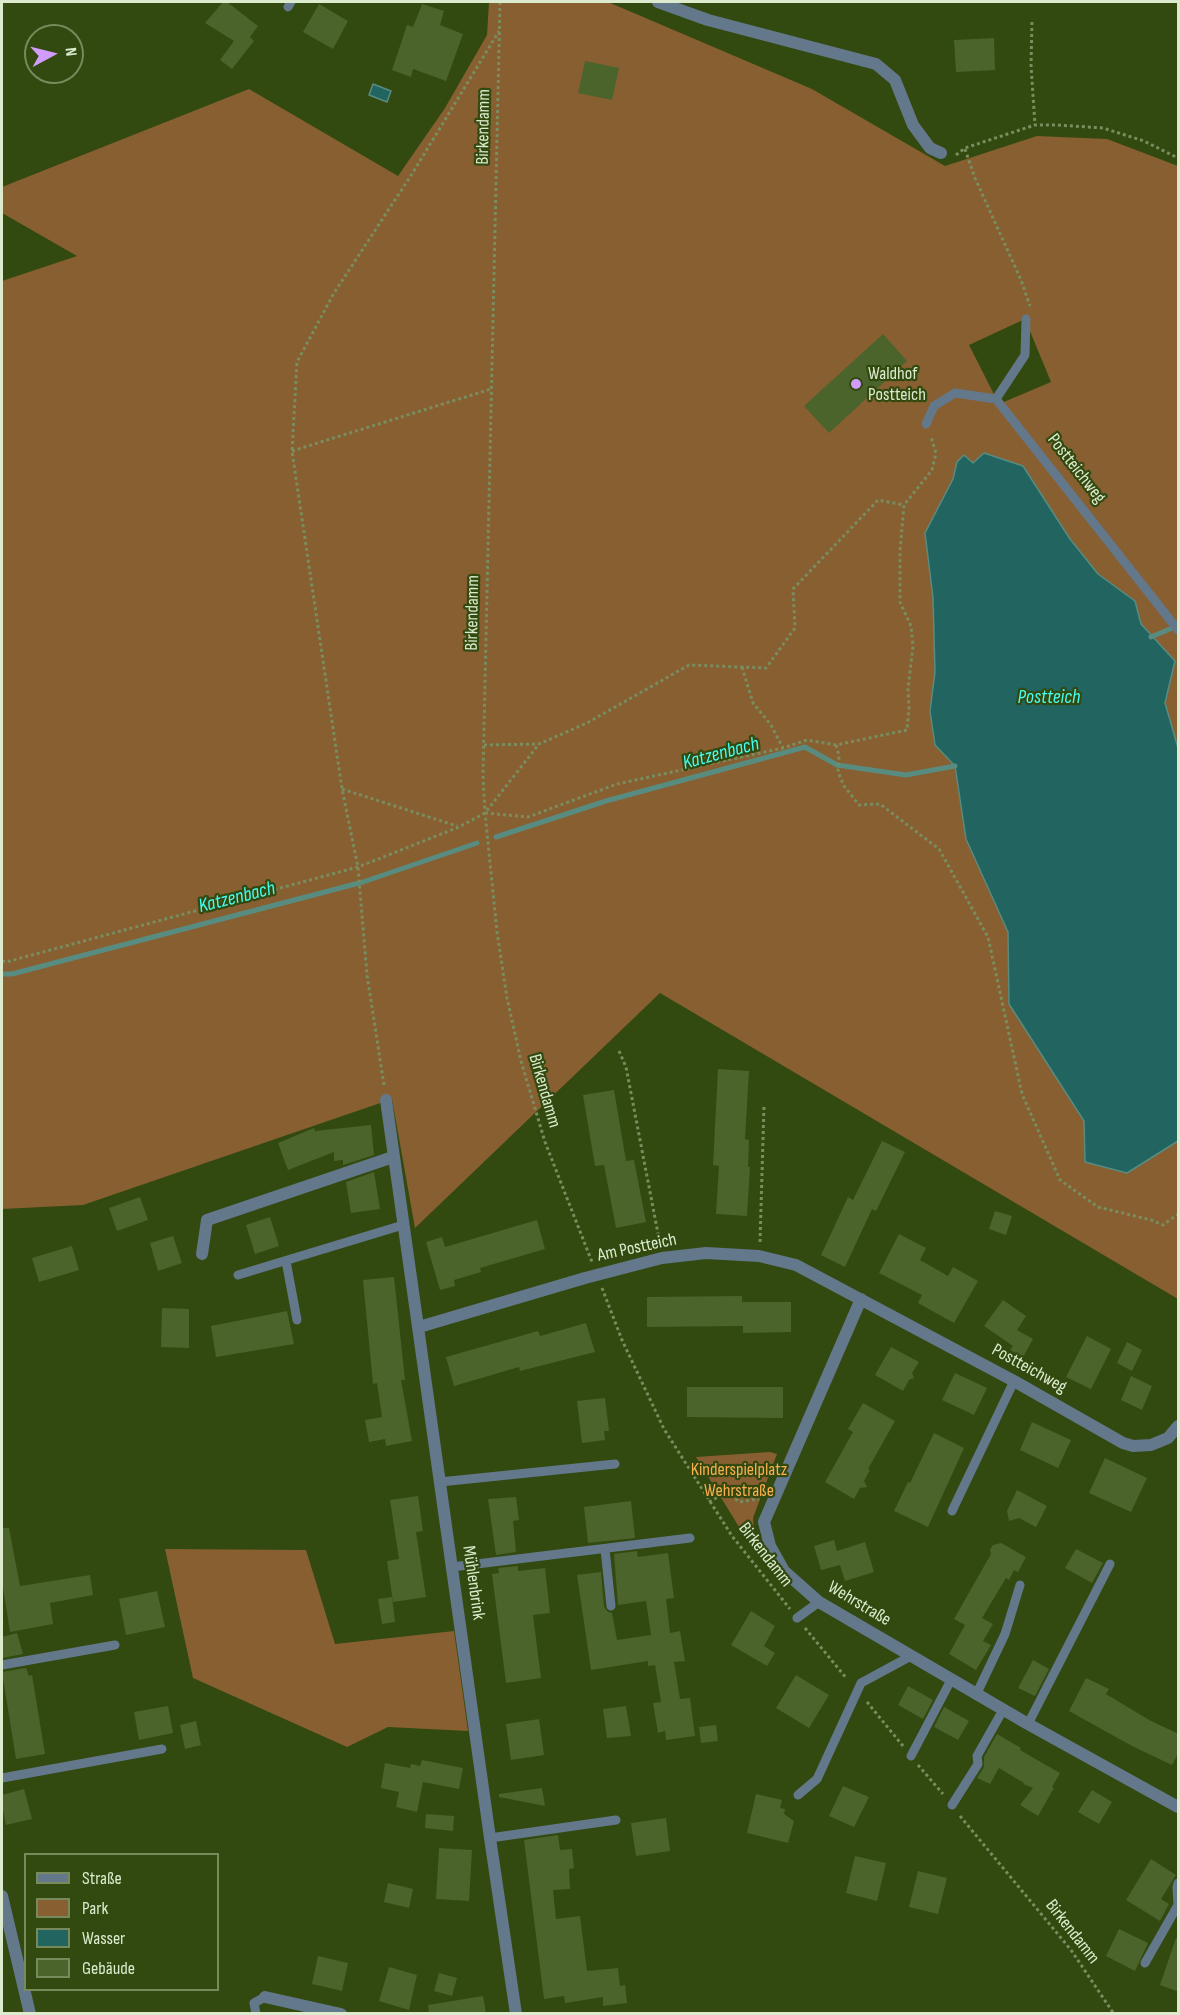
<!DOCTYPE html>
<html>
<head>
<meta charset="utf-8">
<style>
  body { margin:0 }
  #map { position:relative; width:1180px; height:2015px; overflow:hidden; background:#324910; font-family:"Sofia Sans Condensed",sans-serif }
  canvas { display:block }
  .frame { position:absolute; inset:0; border:3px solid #dcebcd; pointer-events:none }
  .legend { position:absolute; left:24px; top:1853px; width:195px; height:138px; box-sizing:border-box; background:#324910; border:2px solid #768a5c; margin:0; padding:8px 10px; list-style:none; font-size:18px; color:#dcebcd }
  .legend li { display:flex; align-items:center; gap:12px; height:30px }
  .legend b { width:30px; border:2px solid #768a5c }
  .north { position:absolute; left:24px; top:24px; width:60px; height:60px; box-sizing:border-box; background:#324910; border:2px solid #768a5c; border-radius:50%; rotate:83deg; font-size:16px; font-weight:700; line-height:24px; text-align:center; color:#dcebcd }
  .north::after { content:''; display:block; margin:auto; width:21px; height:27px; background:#d29cfd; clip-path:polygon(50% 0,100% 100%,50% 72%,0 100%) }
</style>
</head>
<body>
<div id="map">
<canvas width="1180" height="2015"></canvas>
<div class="frame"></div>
<ul class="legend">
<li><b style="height:8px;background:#64788c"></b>Straße</li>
<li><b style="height:16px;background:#875f31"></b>Park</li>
<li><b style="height:16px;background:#216460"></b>Wasser</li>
<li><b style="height:16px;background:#4b642c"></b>Gebäude</li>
</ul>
<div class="north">N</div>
</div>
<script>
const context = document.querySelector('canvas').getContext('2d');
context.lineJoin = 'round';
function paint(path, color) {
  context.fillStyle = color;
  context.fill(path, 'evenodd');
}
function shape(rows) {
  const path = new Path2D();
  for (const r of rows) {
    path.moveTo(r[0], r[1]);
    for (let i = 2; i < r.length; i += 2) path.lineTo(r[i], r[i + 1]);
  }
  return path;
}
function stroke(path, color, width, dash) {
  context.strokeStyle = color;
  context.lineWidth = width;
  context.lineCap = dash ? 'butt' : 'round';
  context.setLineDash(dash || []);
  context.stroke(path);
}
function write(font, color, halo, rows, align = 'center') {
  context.font = font + ' "Sofia Sans Condensed",sans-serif';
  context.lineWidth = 4.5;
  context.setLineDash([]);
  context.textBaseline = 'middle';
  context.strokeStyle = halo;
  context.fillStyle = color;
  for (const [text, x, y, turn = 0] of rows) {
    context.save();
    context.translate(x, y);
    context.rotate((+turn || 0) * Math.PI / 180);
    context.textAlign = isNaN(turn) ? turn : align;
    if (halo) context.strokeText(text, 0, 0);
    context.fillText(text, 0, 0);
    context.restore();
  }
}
paint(shape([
  [489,2,608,2,812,89,945,166,1037,136,1107,139,1178,166,1178,748,1165,703,1175,661,1141,624,1135,601,1098,574,1070,539,1023,466,973,463,964,455,957,462,953,479,925,533,933,598,935,672,930,711,935,745,955,766,966,839,1008,932,1009,1004,1084,1121,1127,1173,1178,1141,1178,1299,660,993,415,1228,392,1099,83,1205,2,1209,2,281,77,256,2,213,2,187,249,89,398,176,445,108,487,35],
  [1025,319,1051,382,999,404,969,345],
  [770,1452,777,1454,753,1518,754,1529,744,1535,696,1457],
  [165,1549,306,1550,335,1644,454,1631,468,1731,388,1727,347,1747,193,1678]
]), '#875f31');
const water = shape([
  [373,84,391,91,387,102,369,95,373,84],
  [984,453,1023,466,1070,539,1098,574,1135,601,1141,624,1175,661,1165,703,1178,748,1178,1141,1127,1173,1085,1162,1084,1121,1009,1004,1008,932,966,839,955,766,935,745,930,711,935,672,933,598,925,533,953,479,957,462,964,455,973,463,984,453]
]);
paint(water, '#216460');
stroke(water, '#598c81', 1.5);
stroke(shape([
  [1151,637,1177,626],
  [496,837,606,801,805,747,837,765,906,775,955,766],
  [2,974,12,974,363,882,477,843]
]), '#598c81', 5);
paint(shape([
  [223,2,227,2,258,26,250,37,254,41,232,69,220,60,234,41,205,23],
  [319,4,348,21,333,49,303,32],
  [422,4,444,11,440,25,463,34,446,81,413,69,411,77,392,70,407,25,413,27],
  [994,38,995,70,956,72,954,40],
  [585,61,619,68,612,100,578,93],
  [883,334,907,361,829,433,804,406],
  [718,1069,749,1071,745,1139,749,1140,748,1167,750,1167,747,1216,716,1214,719,1166,713,1165],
  [614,1090,626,1161,634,1160,646,1222,616,1228,604,1165,595,1166,583,1095],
  [371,1125,374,1155,343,1165,343,1160,334,1161,334,1152,288,1170,278,1143,314,1128,315,1131],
  [882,1141,905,1152,876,1211,872,1209,845,1267,821,1255,848,1197,853,1200],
  [374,1172,380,1209,351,1213,346,1182],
  [140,1197,148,1220,117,1231,109,1208],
  [995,1211,1012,1216,1006,1235,989,1229],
  [270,1217,279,1246,255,1254,246,1225],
  [537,1220,545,1249,480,1268,481,1272,454,1280,455,1286,440,1290,426,1242,442,1237,445,1247],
  [899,1234,926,1248,920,1260,948,1276,953,1267,978,1281,954,1323,918,1303,922,1295,879,1273],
  [173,1236,182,1263,158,1271,150,1243],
  [72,1246,79,1270,39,1282,32,1258],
  [394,1277,405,1380,401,1380,412,1441,386,1446,385,1439,369,1442,365,1420,382,1417,377,1383,373,1384,363,1280],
  [742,1296,742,1302,791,1302,791,1332,743,1333,743,1326,647,1327,647,1297],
  [1003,1300,1026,1316,1017,1330,1033,1339,1023,1357,1010,1350,1013,1346,984,1326],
  [162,1308,189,1309,189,1348,161,1347],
  [287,1311,294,1344,216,1357,211,1326],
  [586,1323,595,1352,520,1371,519,1367,454,1386,446,1357,538,1331,540,1336],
  [1087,1336,1111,1349,1091,1389,1066,1377],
  [1127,1342,1142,1350,1132,1371,1117,1363],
  [891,1347,919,1362,912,1373,914,1378,909,1380,903,1391,875,1375],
  [955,1373,987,1388,974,1415,942,1400],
  [1131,1376,1152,1386,1142,1410,1121,1400],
  [687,1387,783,1387,783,1418,687,1417],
  [605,1398,609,1431,604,1431,605,1440,582,1443,577,1401],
  [863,1403,895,1421,868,1469,870,1470,864,1481,867,1487,860,1488,854,1499,825,1482,853,1432,848,1429],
  [1032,1422,1071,1440,1058,1468,1020,1450],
  [934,1433,964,1448,928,1527,894,1511,908,1482,910,1483],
  [1105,1458,1147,1478,1131,1512,1089,1493],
  [1017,1490,1047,1506,1036,1527,1019,1518,1009,1521,1007,1511],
  [418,1496,423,1531,416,1532,426,1597,393,1602,387,1561,399,1559,390,1500],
  [516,1497,519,1520,513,1521,516,1552,496,1555,488,1499],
  [631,1501,635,1538,588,1543,584,1507],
  [2,1528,9,1528,20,1586,90,1575,93,1595,50,1603,53,1624,10,1632,2,1581],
  [834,1540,837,1551,865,1542,874,1572,845,1581,840,1565,821,1570,814,1546],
  [1001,1543,1026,1557,1018,1572,1014,1570,1009,1580,1006,1578,982,1618,993,1624,983,1641,991,1645,976,1670,949,1654,965,1625,954,1619,991,1554,990,1550,993,1545],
  [1076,1549,1103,1563,1092,1583,1065,1568],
  [637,1551,638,1557,668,1553,674,1598,666,1599,670,1633,680,1631,685,1661,674,1662,680,1699,690,1698,695,1736,666,1740,665,1731,658,1733,653,1703,661,1702,655,1665,648,1666,648,1661,591,1670,577,1575,601,1572,604,1607,608,1612,612,1613,617,1640,651,1635,646,1601,618,1605,614,1554],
  [518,1566,518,1571,545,1568,550,1613,533,1615,541,1678,506,1683,492,1574,499,1573,498,1568],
  [157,1591,165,1627,126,1635,119,1599],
  [392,1597,395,1622,382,1624,378,1599],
  [751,1611,775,1626,764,1646,775,1653,767,1666,731,1645],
  [17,1633,23,1654,2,1658,2,1637],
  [1033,1660,1049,1669,1035,1696,1018,1688],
  [26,1668,29,1676,32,1675,45,1754,16,1759,2,1672],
  [796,1675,829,1695,809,1728,776,1708],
  [1086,1678,1109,1689,1106,1694,1151,1721,1179,1734,1179,1752,1172,1765,1132,1746,1069,1711],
  [908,1686,933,1700,923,1719,898,1705],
  [168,1706,173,1733,139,1740,134,1712],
  [626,1706,631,1736,607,1738,603,1709],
  [944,1707,969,1721,958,1740,934,1727],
  [539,1719,544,1755,511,1760,506,1724],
  [196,1721,201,1745,185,1749,180,1725],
  [716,1725,718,1741,701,1743,699,1727],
  [997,1734,1021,1748,1020,1750,1060,1773,1052,1787,1054,1788,1038,1816,1020,1805,1033,1788,1023,1784,1024,1783,999,1768,990,1784,977,1778,984,1767,984,1757],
  [422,1760,463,1768,459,1789,423,1782,417,1812,396,1807,399,1792,381,1788,385,1763,410,1768,411,1764,420,1766],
  [843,1786,869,1797,854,1827,829,1816],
  [542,1788,545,1806,499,1797,499,1794],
  [24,1789,32,1819,6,1825,2,1806,2,1795],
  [1092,1790,1112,1802,1099,1824,1078,1812],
  [756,1794,782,1800,780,1808,785,1809,784,1814,794,1821,788,1843,747,1833],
  [426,1814,454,1816,453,1831,425,1828],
  [666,1818,670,1851,636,1856,631,1823],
  [558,1835,560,1850,572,1849,574,1868,569,1869,570,1889,553,1890,556,1919,580,1916,587,1971,618,1968,620,1986,625,1985,627,2003,603,2006,603,1997,565,2003,564,1996,544,1999,524,1840],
  [439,1848,472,1850,469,1901,436,1899],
  [855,1856,886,1863,877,1901,846,1893],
  [1151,1859,1176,1875,1161,1899,1169,1904,1160,1921,1126,1900],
  [918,1871,947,1878,938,1914,909,1907],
  [388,1883,413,1889,409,1908,384,1902],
  [1119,1929,1148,1943,1135,1971,1106,1956],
  [1176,1938,1179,1938,1179,1992,1160,1985],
  [318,1956,348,1963,342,1991,312,1984],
  [389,1967,417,1975,409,2010,379,2001],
  [439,1973,457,1978,452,1996,434,1991],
  [483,1996,486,2013,429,2013,428,2005]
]), '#4b642c');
stroke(shape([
  [500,2,483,775,485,813,497,932,507,998,521,1061,545,1142,592,1262],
  [1032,22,1031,65,1035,125],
  [965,149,975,178,1021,280,1030,306],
  [956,155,965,148,1035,125,1057,125,1103,128,1144,141,1178,158],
  [292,451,491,389],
  [742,667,753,703,771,725,783,748],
  [484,745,539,744,587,723,689,665,766,668,795,628,793,589,878,500,904,505],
  [836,745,839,756,838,772,844,786,859,805,880,804,939,849,988,937,1022,1094,1060,1180,1098,1207,1151,1220,1163,1225,1178,1214],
  [342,789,457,826],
  [485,813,528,817,617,784,783,748,807,740,836,745,907,730,909,709,908,689,913,646,911,626,900,602,900,551,904,505,932,470,936,453,931,437],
  [2,961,6,962,358,867,459,827,485,813,539,744],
  [619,1051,626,1067,660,1244],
  [384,1085,367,975,358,867,342,789,292,451,297,362,334,293,412,174,499,31],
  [760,1242,764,1106],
  [602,1288,622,1340,664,1429,732,1536,790,1609],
  [709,1502,719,1496,730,1494,739,1502,759,1499],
  [805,1628,847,1679],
  [867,1702,903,1746],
  [918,1765,943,1794],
  [960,1816,1071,1950,1114,2014]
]), '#798d5f', 3, [3, 3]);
stroke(shape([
  [288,7,291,2],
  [996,399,1025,355,1026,319],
  [926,424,934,406,955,393,996,399,1178,630],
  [286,1261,297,1320],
  [238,1275,403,1225],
  [440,1482,615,1464],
  [952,1511,1014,1381],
  [605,1549,611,1606],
  [452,1567,690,1538],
  [797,1618,819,1602],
  [2,1665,115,1645],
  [976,1695,1005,1634,1020,1585],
  [1028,1724,1110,1564],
  [911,1756,951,1680],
  [2,1778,162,1749],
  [798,1795,817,1779,861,1683,911,1656],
  [952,1805,978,1764,977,1756,1003,1710],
  [490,1838,616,1820],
  [1145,1963,1178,1905,1177,1887,1178,1883],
  [256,2014,254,2003,265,1997]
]), '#64788c', 9);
stroke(shape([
  [658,2,708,20,876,64,895,80,913,125,930,148,941,153],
  [386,1100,490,1838,516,2014],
  [202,1254,207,1220,393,1157],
  [861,1299,764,1522,770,1546,784,1571,819,1602,1028,1724,1178,1807],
  [419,1327,585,1278,662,1258,706,1253,759,1256,796,1265,1014,1381,1123,1443,1133,1446,1151,1445,1168,1438,1178,1426],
  [2,1896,30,2014],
  [265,1997,341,2014]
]), '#64788c', 12);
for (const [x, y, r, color] of [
  [856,384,6,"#d29cfd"]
]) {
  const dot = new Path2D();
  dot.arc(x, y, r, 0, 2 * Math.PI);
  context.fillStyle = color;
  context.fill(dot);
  stroke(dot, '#324910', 2);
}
write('18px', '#dcebcd', '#324910', [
  ["Birkendamm",484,127,-89],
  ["Postteichweg",1076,469,52],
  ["Birkendamm",473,613,-89],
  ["Birkendamm",544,1091,74],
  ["Am Postteich",637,1248,-12],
  ["Postteichweg",1029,1369,29],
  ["Birkendamm",765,1555,52],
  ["Mühlenbrink",473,1583,82],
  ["Wehrstraße",859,1604,31],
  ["Birkendamm",1072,1932,52]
]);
write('18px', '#dcebcd', '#324910', [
  ["Waldhof",868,374],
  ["Postteich",868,395]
], 'left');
write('18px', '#faae4e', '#324910', [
  ["Kinderspielplatz",739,1470],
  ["Wehrstraße",739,1491]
]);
write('italic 20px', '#47fcf1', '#324910', [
  ["Postteich",1049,698],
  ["Katzenbach",721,754,-15],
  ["Katzenbach",237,898,-14]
]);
</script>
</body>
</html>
